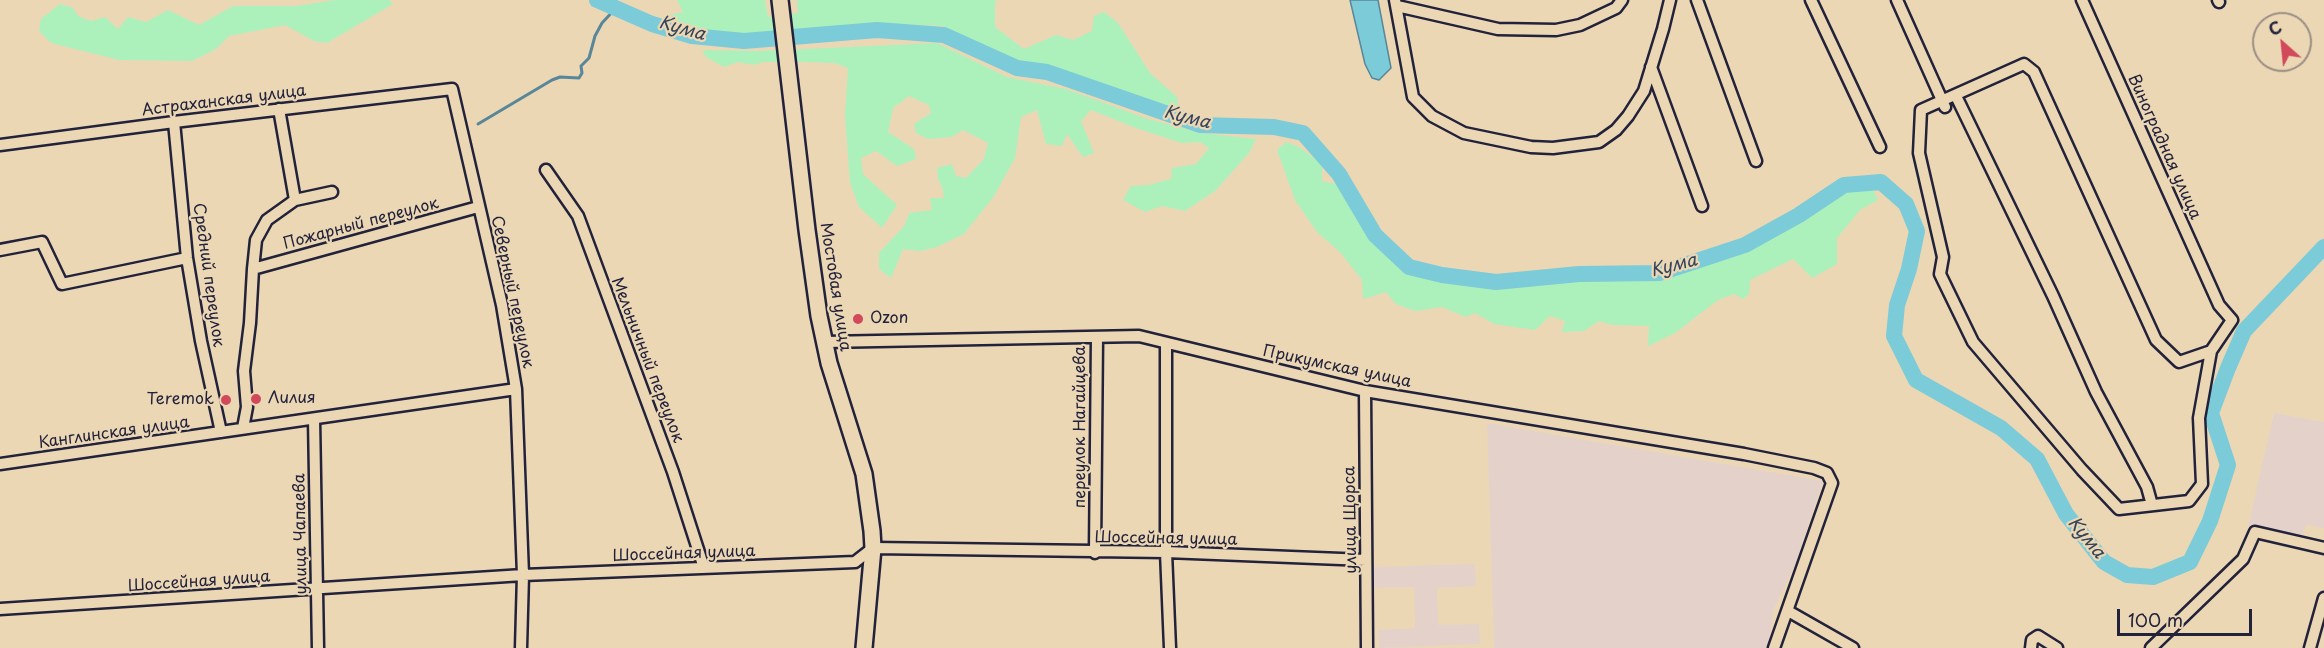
<!DOCTYPE html>
<html>
<head>
<meta charset="utf-8">
<style>
  body { margin:0 }
  #map { position:relative; width:2324px; height:648px; overflow:hidden; background:#ecd7b5; font-family:"Playpen Sans",sans-serif }
  canvas { display:block }
  .north { position:absolute; left:2252px; top:12px; width:60px; height:60px; box-sizing:border-box; background:#ecd7b5; border:2px solid #9b8f84; border-radius:50%; rotate:333deg; font-size:16px; font-weight:700; line-height:24px; text-align:center; color:#22223b }
  .north::after { content:''; display:block; margin:auto; width:21px; height:27px; background:#d1495b; clip-path:polygon(50% 0,100% 100%,50% 72%,0 100%) }
  .scale { position:absolute; left:2117px; top:609px; width:135px; height:27px; box-sizing:border-box; border:3px solid #22223b; border-top:0; padding-left:8px; font-size:18px; line-height:21px; white-space:nowrap; color:#22223b; -webkit-text-stroke:4px #ecd7b5; paint-order:stroke }
</style>
</head>
<body>
<div id="map">
<canvas width="2324" height="648"></canvas>
<div class="north">С</div>
<div class="scale">100 m</div>
</div>
<script>
const context = document.querySelector('canvas').getContext('2d');
context.lineJoin = 'round';
function paint(path, color) {
  context.fillStyle = color;
  context.fill(path, 'evenodd');
}
function shape(rows) {
  const path = new Path2D();
  for (const r of rows) {
    path.moveTo(r[0], r[1]);
    for (let i = 2; i < r.length; i += 2) path.lineTo(r[i], r[i + 1]);
  }
  return path;
}
function stroke(path, color, width, dash) {
  context.strokeStyle = color;
  context.lineWidth = width;
  context.lineCap = dash ? 'butt' : 'round';
  context.setLineDash(dash || []);
  context.stroke(path);
}
function write(font, color, halo, rows, align = 'center') {
  context.font = font + ' "Playpen Sans",sans-serif';
  context.lineWidth = 4.5;
  context.setLineDash([]);
  context.textBaseline = 'middle';
  context.strokeStyle = halo;
  context.fillStyle = color;
  for (const [text, x, y, turn = 0] of rows) {
    context.save();
    context.translate(x, y);
    context.rotate((+turn || 0) * Math.PI / 180);
    context.textAlign = isNaN(turn) ? turn : align;
    if (halo) context.strokeText(text, 0, 0);
    context.fillText(text, 0, 0);
    context.restore();
  }
}
paint(shape([
  [2274,413,2324,422,2324,528,2306,525,2302,537,2248,526],
  [1487,423,1823,481,1795,565,1774,609,1768,648,1494,648],
  [1475,564,1476,586,1437,588,1438,625,1479,624,1480,644,1379,648,1378,630,1415,628,1414,587,1373,588,1372,567]
]), '#e4d2ca');
paint(shape([
  [335,0,389,0,393,4,327,43,314,41,285,25,229,36,216,49,192,61,119,60,51,43,39,31,41,19,60,4,73,8,78,16,91,21,105,17,118,29,128,17,146,22,168,10,199,25,233,6,296,6],
  [677,0,765,0,768,17,798,13,797,0,997,0,995,2,995,27,1024,49,1056,35,1073,40,1092,31,1094,16,1104,12,1118,23,1150,73,1177,97,1178,105,1171,108,1053,68,1020,62,943,26,877,23,815,31,758,35,702,32,675,29,667,22,669,15,683,12],
  [937,43,1007,77,1066,89,1148,119,1201,133,1256,139,1249,153,1215,191,1185,211,1162,206,1145,212,1123,200,1131,186,1149,185,1171,179,1172,168,1196,164,1209,148,1200,142,1182,143,1136,128,1091,110,1081,121,1094,153,1083,157,1067,134,1062,146,1046,144,1037,110,1021,117,1015,158,994,196,964,234,937,247,920,251,903,249,891,278,879,269,879,253,905,225,909,213,932,210,930,198,944,198,942,187,938,179,937,168,952,164,956,176,966,178,984,159,988,143,963,130,952,137,928,139,916,133,914,124,931,113,929,105,909,96,893,108,888,132,914,149,916,159,897,166,876,151,861,158,863,174,897,205,882,228,859,207,850,183,845,115,848,68,834,63,808,62,763,62,754,65,738,62,724,67,706,57,702,50,760,51],
  [1286,142,1299,147,1322,164,1322,181,1336,184,1346,198,1371,240,1405,272,1443,282,1496,287,1663,277,1747,250,1799,221,1846,190,1872,188,1878,200,1860,210,1837,238,1837,264,1812,278,1793,259,1750,280,1749,294,1743,299,1734,294,1718,300,1675,333,1648,346,1649,326,1612,325,1599,321,1584,331,1562,332,1565,321,1550,316,1535,330,1494,324,1475,313,1466,317,1442,307,1415,311,1396,304,1386,292,1363,299,1362,280,1340,252,1317,232,1295,200,1277,150]
]), '#acf1bc');
const water = shape([
  [1350,0,1378,0,1391,68,1379,80,1372,78,1365,64,1350,0]
]);
paint(water, '#7ccbd8');
stroke(water, '#588799', 1.5);
stroke(shape([
  [478,124,552,80,560,77,579,78,582,73,581,66,589,58,595,36,602,23,616,8]
]), '#588799', 3);
stroke(shape([
  [597,0,652,24,692,36,744,41,877,30,944,35,1017,68,1047,72,1200,125,1274,127,1303,133,1339,174,1375,235,1409,267,1442,275,1496,282,1579,274,1660,273,1745,245,1799,215,1844,185,1881,182,1906,204,1917,231,1909,269,1897,305,1894,336,1916,380,2001,428,2037,459,2066,514,2104,562,2127,575,2153,577,2190,562,2210,521,2228,465,2211,413,2228,368,2244,331,2324,247]
]), '#7ccbd8', 16);
const minor = shape([
  [1395,0,1413,97,1432,116,1464,133,1531,147,1553,148,1599,142,1616,130,1628,116,1644,91,1663,29,1670,0],
  [1697,0,1756,161],
  [1811,0,1880,147],
  [1897,0,1945,107],
  [2082,0,2219,305,2232,320,2211,351,2199,418,2202,484,2189,501,2119,509,2082,470,1973,342,1940,274,1943,257,1919,153,1921,110,2024,64,2034,72,2156,340,2179,362,2211,351],
  [2218,0,2219,2],
  [1397,6,1498,29,1556,30,1580,25,1616,8,1622,0],
  [1651,67,1702,206],
  [1956,96,2053,296,2096,392,2147,487,2152,505],
  [174,122,187,258,201,341,221,432],
  [0,145,174,122,452,89,502,305,516,389,523,575,521,648],
  [546,170,578,216,673,472,704,568],
  [295,200,332,192],
  [0,250,42,242,62,284,187,258],
  [253,269,478,207],
  [825,342,1139,336,1365,391,1744,454,1814,468,1827,473,1832,483,1774,648],
  [1166,343,1166,552,1170,648],
  [1365,391,1367,648],
  [314,419,318,648],
  [243,428,247,407,244,371,250,323,253,269,256,240,267,220,295,200,279,109],
  [0,464,516,389],
  [1095,553,1097,337],
  [0,609,523,575,855,562,873,548,1166,552,1366,560],
  [1788,611,1853,648],
  [2031,648,2032,640,2038,636,2057,648],
  [2151,648,2243,559,2255,532,2324,548],
  [2310,648,2324,598]
]);
const secondary = shape([
  [780,0,807,230,819,316,829,363,864,474,872,531,873,548,864,648]
]);
stroke(minor, '#22223b', 15);
stroke(secondary, '#22223b', 20);
stroke(minor, '#ecd7b5', 10);
stroke(secondary, '#ecd7b5', 15);
for (const [x, y, r, color] of [
  [858,319,6,"#d1495b"],
  [256,399,6,"#d1495b"],
  [226,400,6,"#d1495b"]
]) {
  const dot = new Path2D();
  dot.arc(x, y, r, 0, 2 * Math.PI);
  context.fillStyle = color;
  context.fill(dot);
  stroke(dot, '#ecd7b5', 2);
}
write('16px', '#22223b', '#ecd7b5', [
  ["Астраханская улица",224,101,-7],
  ["Виноградная улица",2164,147,66],
  ["Пожарный переулок",361,224,-15],
  ["Средний переулок",208,275,82],
  ["Мостовая улица",835,287,81],
  ["Северный переулок",512,292,78],
  ["Мельничный переулок",647,360,69],
  ["Прикумская улица",1337,367,12],
  ["переулок Нагайцева",1081,427,-90],
  ["Канглинская улица",114,433,-8],
  ["улица Щорса",1351,520,-91],
  ["улица Чапаева",301,534,-91],
  ["Шоссейная улица",1166,539,1],
  ["Шоссейная улица",684,554,-2],
  ["Шоссейная улица",199,582,-4]
]);
write('16px', '#22223b', '#ecd7b5', [
  ["Ozon",870,319],
  ["Лилия",268,399],
  ["Teremok",214,400,"right"]
], 'left');
write('italic 18px', '#34445a', '#ecd7b5', [
  ["Кума",682,29,16],
  ["Кума",1187,118,14],
  ["Кума",1674,266,-14],
  ["Кума",2086,538,51]
]);
</script>
</body>
</html>
